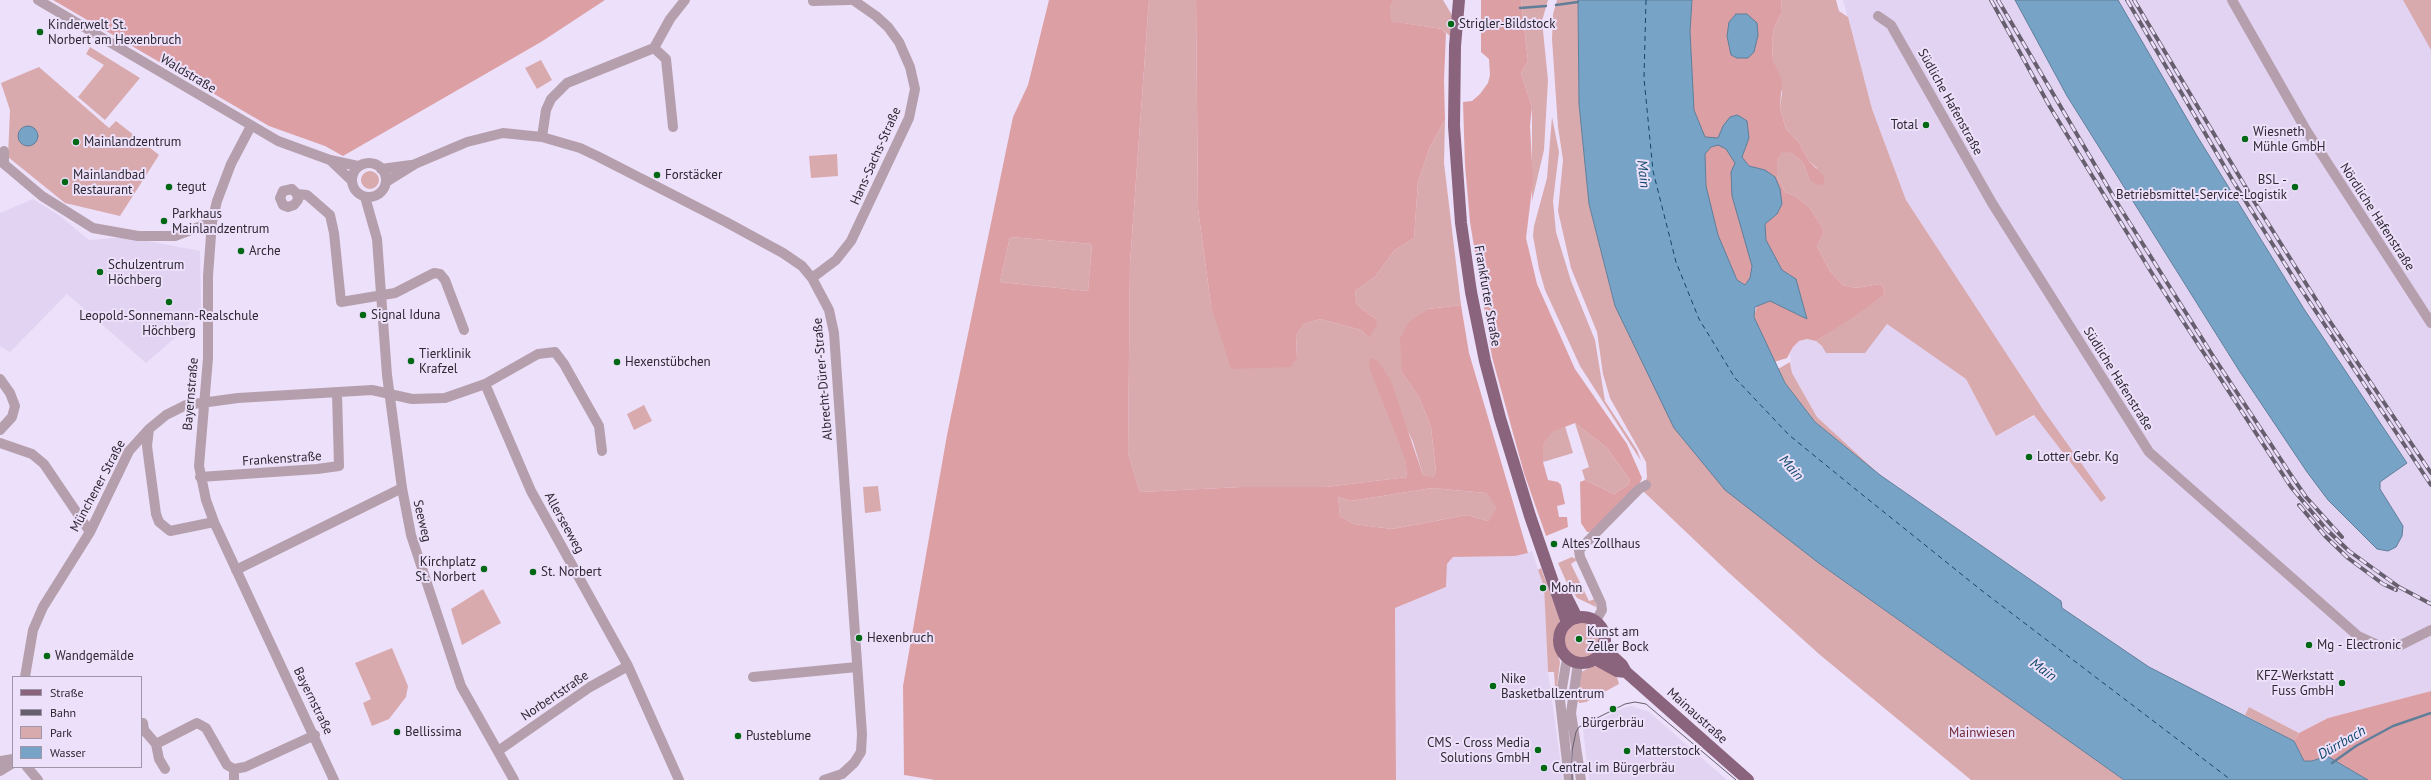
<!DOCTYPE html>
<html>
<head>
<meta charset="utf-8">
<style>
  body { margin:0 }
  #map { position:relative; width:2431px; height:780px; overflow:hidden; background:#ede0fa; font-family:"PT Sans",sans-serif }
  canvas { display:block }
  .legend { position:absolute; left:12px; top:676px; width:130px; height:92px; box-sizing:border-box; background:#ede0fa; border:1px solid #a096aa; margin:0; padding:5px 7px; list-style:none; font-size:12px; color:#2d2832 }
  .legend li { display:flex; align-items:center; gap:8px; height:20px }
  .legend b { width:20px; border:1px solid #a096aa }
</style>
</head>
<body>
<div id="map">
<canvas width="2431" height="780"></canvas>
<ul class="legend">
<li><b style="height:5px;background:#8a637c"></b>Straße</li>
<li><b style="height:5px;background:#665f6e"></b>Bahn</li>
<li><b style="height:11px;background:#d9aaad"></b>Park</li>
<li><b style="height:11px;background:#76a3c6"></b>Wasser</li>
</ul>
</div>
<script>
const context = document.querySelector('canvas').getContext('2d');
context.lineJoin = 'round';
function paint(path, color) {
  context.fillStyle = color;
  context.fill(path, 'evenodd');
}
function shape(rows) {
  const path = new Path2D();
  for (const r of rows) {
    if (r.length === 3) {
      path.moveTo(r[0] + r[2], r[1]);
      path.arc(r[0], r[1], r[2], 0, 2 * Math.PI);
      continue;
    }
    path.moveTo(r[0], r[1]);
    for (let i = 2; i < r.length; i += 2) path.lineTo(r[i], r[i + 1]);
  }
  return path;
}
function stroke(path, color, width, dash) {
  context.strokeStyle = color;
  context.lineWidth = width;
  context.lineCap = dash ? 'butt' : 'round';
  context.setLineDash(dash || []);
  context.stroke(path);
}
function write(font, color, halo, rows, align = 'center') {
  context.font = font + ' "PT Sans",sans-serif';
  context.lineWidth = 4;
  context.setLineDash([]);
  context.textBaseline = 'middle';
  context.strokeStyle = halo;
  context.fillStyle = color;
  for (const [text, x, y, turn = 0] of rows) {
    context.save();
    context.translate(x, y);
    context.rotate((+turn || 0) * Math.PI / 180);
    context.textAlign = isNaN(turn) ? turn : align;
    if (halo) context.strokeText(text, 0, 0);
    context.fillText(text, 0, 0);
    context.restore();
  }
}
paint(shape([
  [1843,0,2015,0,2067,96,2240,372,2403,526,2380,489,2380,482,2407,462,2304,309,2197,136,2118,0,2431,0,2431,691,2328,718,2299,733,2250,707,2245,715,2149,667,2061,608,2061,601,1880,475,1817,417,1792,373,1790,354,1793,347,1799,341,1807,339,1816,341,1822,346,1887,324,1966,379,1996,436,2044,411,1906,200,1872,109],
  [33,199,60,216,89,240,127,237,200,251,201,309,184,330,146,363,67,294,10,352,0,346,0,213],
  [1532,551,1544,587,1548,672,1563,780,1396,780,1395,608,1446,587,1447,564,1453,557,1515,556],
  [1632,706,1649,712,1727,780,1589,780,1583,729,1623,708]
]), '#e3d3f3');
paint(shape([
  [1149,0,1196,0,1198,209,1211,306,1297,357,1296,336,1304,324,1320,319,1361,330,1369,338,1376,319,1357,305,1355,291,1375,277,1394,251,1414,238,1418,182,1430,147,1445,120,1444,163,1461,305,1428,309,1402,373,1419,397,1431,427,1436,472,1433,479,1423,475,1413,442,1402,418,1407,477,1326,487,1241,487,1140,492,1128,453,1130,263],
  [1394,0,1443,0,1452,15,1450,36,1442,29,1390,21,1390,8],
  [1521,0,1548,0,1542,21,1548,80,1544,150,1532,201,1532,107,1521,73,1528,61],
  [1557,0,1578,0,1579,104,1589,204,1615,306,1820,564,2124,780,1971,780,1819,654,1728,572,1643,491,1647,477,1646,462,1610,398,1603,374,1597,332,1571,268,1558,211,1563,160,1558,127,1552,39,1553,14],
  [1781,0,1836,0,1839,11,1848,17,1872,109,1906,200,2044,411,2106,498,2101,502,2034,415,1996,436,1966,379,1887,324,1865,353,1826,353,1822,346,1816,341,1883,296,1885,290,1880,284,1856,288,1843,285,1830,271,1817,246,1824,232,1819,222,1810,208,1797,197,1785,192,1777,176,1777,161,1783,150,1793,154,1803,163,1809,179,1817,168,1809,161,1798,141,1786,129,1780,108,1782,93,1773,61,1772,42,1774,28,1782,12],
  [2403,0,2431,0,2431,50],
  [90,47,140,78,105,120,78,97,104,65,86,54],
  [541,60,552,80,537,89,525,68],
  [39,67,109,128,116,121,159,155,120,216,65,203,8,157,10,110,1,83],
  [1552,117,1559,152,1553,201,1556,232,1571,281,1595,340,1605,401,1637,450,1641,461,1580,366,1545,290,1539,269,1533,236,1534,226,1547,178],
  [837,154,838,176,811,178,809,156],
  [370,180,9],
  [1010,237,1092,244,1088,291,1000,282],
  [1790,362,1792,373,1817,417,1880,475,1815,422,1785,383,1778,369],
  [644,405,652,421,634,430,627,414],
  [1575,423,1607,448,1630,480,1628,485,1614,494,1585,480,1582,470,1589,467],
  [1565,426,1573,453,1543,462,1543,445,1551,432],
  [878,486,881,511,865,513,863,487],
  [1432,488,1486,493,1498,508,1488,521,1467,515,1392,529,1354,524,1340,516,1338,497,1351,501],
  [1572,557,1577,560,1571,564,1589,601,1595,599,1596,607,1577,598,1566,581,1558,563],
  [1541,568,1560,620,1553,638,1560,662,1557,686,1555,686,1554,672,1548,672,1544,587,1538,570],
  [483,589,501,623,462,645,451,609],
  [1581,640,19],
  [392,648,408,686,406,697,389,719,372,726,363,703,371,699,355,663],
  [1593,666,1602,667,1617,677,1619,684,1586,702,1580,703,1578,702,1581,672],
  [2249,707,2299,733,2294,741,2245,715]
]), '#d9aaad');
paint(shape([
  [53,0,605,0,541,42,343,156,325,146,269,126],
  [1049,0,1149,0,1130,263,1128,453,1140,492,1241,487,1326,487,1407,477,1405,458,1369,367,1370,358,1378,361,1391,381,1423,475,1433,478,1436,472,1431,427,1419,397,1402,373,1400,338,1409,322,1428,309,1461,305,1469,353,1528,553,1515,556,1453,557,1447,564,1446,587,1395,608,1396,780,935,780,904,775,903,686,947,435,1013,117,1028,85],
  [1010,237,1092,244,1088,291,1000,282],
  [1432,488,1486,493,1497,508,1488,521,1467,515,1392,529,1354,524,1340,516,1338,497,1351,501],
  [1196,0,1394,0,1390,8,1391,21,1442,29,1446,33,1444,80,1445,120,1430,147,1418,182,1414,238,1394,251,1375,277,1355,291,1357,305,1376,319,1377,325,1369,338,1361,330,1320,319,1304,324,1296,336,1297,358,1291,367,1231,369,1211,306,1198,209],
  [1481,0,1521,0,1528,61,1521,73,1532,107,1530,126,1533,181,1526,238,1537,284,1575,369,1627,444,1642,478,1639,485,1591,532,1587,532,1581,523,1580,482,1585,480,1614,494,1628,485,1630,480,1607,448,1575,423,1552,432,1543,445,1543,462,1548,480,1558,482,1561,485,1565,504,1557,506,1559,517,1567,517,1568,527,1546,536,1524,473,1492,357,1470,222,1465,165,1463,102,1472,101,1480,94,1488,83,1490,75,1489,59,1481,52],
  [1692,0,1781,0,1782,12,1774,28,1772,42,1773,61,1782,80,1780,108,1786,129,1798,141,1809,161,1824,176,1824,184,1817,185,1809,179,1803,163,1793,154,1783,151,1777,161,1777,176,1785,192,1797,197,1810,208,1819,222,1824,232,1817,246,1830,271,1843,285,1856,288,1880,284,1885,290,1883,296,1855,316,1816,341,1807,339,1799,341,1793,347,1787,358,1774,362,1754,317,1768,264,1753,170,1721,140,1704,139,1691,103,1689,30],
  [1724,143,1736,163,1756,268,1749,287,1743,286,1738,282,1715,237,1706,196,1704,150,1711,145],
  [2431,691,2431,780,2368,780,2327,756,2309,762,2302,760,2294,741,2299,733,2328,718]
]), '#dca0a4');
const water = shape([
  [1578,0,1692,0,1690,31,1694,110,1705,137,1718,138,1723,126,1730,117,1737,115,1741,117,1747,121,1749,138,1742,157,1749,166,1765,170,1775,177,1780,189,1782,204,1777,214,1765,224,1766,240,1782,270,1796,279,1807,319,1770,301,1755,307,1754,317,1785,383,1815,422,1880,475,2061,601,2062,608,2149,667,2294,741,2304,761,2312,761,2327,756,2368,780,2124,780,1820,564,1725,490,1674,428,1615,306,1589,204,1579,104,1578,0],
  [1718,145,1726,149,1735,163,1731,172,1732,196,1752,266,1750,278,1745,285,1737,280,1718,235,1706,186,1705,154,1711,147,1718,145],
  [2015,0,2118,0,2197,136,2304,309,2407,463,2380,482,2380,489,2403,526,2402,536,2396,547,2388,551,2377,549,2328,500,2307,472,2240,372,2067,96,2015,0],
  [1736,14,1747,14,1757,23,1758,35,1754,52,1748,58,1737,58,1731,55,1727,36,1729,22,1736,14],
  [28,136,10]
]);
paint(water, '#76a3c6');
stroke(water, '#607e9a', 1);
stroke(shape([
  [1556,5,1578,2],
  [1520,8,1546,6],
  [2332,763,2356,746,2393,726,2431,713]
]), '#607e9a', 2.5);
stroke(shape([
  [1646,0,1644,78,1653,171,1676,262,1699,319,1735,378,1789,435,1854,488,1981,590,2231,780]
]), '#13486b', 1, [5, 4]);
stroke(shape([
  [38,0,278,141,330,160,358,166],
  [2232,0,2306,130,2431,323],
  [813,1,849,0],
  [1878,16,1891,25,1992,203,2149,452,2358,636,2378,645,2399,646,2431,630],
  [654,48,670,19,685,0],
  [251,126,231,164,217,201,212,222,208,276,208,358,199,466,206,500,214,522,334,780],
  [542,137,546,110,551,99,567,83,654,48,666,59,673,127],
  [4,151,4,164,42,196,93,228,138,236,175,236,212,222],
  [331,161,352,181],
  [369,180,17],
  [381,169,411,165],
  [386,182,415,164,467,142,503,133,542,137,580,148,597,156,726,222,783,253,802,266,812,278,829,310,834,333,862,734,861,752,854,763,842,774,824,780],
  [297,194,298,200,294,205,288,207,283,205,280,198,283,191,292,189,297,194,307,195,330,215,334,233,341,302,395,293,434,273,440,274,445,280,464,330],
  [365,197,377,239,387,375,402,488,411,535,461,686,514,780],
  [812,278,836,260,851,241,909,118,915,89,910,67,899,42,888,27,876,16,853,0],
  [0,379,10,393,15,406,12,417,0,430],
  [485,384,531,491,628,666,679,780],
  [149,429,147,446,150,469,156,514,159,522,170,531,214,522],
  [0,443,32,454,44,464,90,532],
  [200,477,317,469,339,466,337,393],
  [236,570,402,488],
  [1595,622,1602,610,1601,603,1580,557,1579,550,1639,489,1646,485],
  [1569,659,1566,664,1560,700,1569,780],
  [1578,663,1571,713,1581,780],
  [25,677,33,630,43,607,90,532,129,451,149,429,166,415,186,405,238,398,372,390,412,399,445,398,485,384,538,354,555,352,564,364,599,426,602,451],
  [753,677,857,667],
  [143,723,144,730,156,744],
  [498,751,590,687,628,666],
  [0,761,13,759],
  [27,767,38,780],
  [165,769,159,759,156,744,197,723,206,728,227,765,234,769,245,767,315,735],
  [0,771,13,763],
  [234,780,234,769]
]), '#b59fac', 10);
stroke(shape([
  [1459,0,1455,46,1454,126,1461,223,1471,292,1485,361,1500,418,1530,516,1567,623],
  [1556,586,1566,596,1577,618],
  [1582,640,23],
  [1604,642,1610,654,1622,665,1626,672,1748,780],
  [1595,659,1617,671,1626,672]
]), '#8a637c', 12);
stroke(shape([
  [1572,780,1572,751,1576,732,1579,727,1625,704,1635,702,1646,704,1653,710,1736,780]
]), '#665f6e', 1);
const rail = shape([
  [1991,0,2050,107,2153,275,2291,487,2326,529,2349,551,2399,587,2431,604],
  [1998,0,2119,206,2213,356,2291,475,2306,497,2342,537],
  [2127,0,2233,181,2295,280,2431,485],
  [2134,0,2254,201,2327,317,2431,473],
  [2299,505,2325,536,2348,558,2383,584,2396,590]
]);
stroke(rail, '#665f6e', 4);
stroke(rail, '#ede0fa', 2.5, [8]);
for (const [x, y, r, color] of [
  [1451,24,4,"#006815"],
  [40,32,4,"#006815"],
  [1926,125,4,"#006815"],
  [2245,139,4,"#006815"],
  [76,142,4,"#006815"],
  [657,175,4,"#006815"],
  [65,182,4,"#006815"],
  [169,187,4,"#006815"],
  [2295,187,4,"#006815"],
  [164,221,4,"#006815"],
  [241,251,4,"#006815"],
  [100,272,4,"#006815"],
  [169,302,4,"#006815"],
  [363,315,4,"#006815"],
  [411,361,4,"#006815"],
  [617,362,4,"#006815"],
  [2029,457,4,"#006815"],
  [1554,544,4,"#006815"],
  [484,569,4,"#006815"],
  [533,572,4,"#006815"],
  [1543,588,4,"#006815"],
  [859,638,4,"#006815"],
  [1579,639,4,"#006815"],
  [2309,645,4,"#006815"],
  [47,656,4,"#006815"],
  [2342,683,4,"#006815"],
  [1493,686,4,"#006815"],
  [1613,709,4,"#006815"],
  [397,732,4,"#006815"],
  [738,736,4,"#006815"],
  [1538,750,4,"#006815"],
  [1627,751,4,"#006815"],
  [1544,768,4,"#006815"]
]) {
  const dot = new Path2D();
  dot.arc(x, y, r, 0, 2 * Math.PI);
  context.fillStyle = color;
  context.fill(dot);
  stroke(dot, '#ede0fa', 1.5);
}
write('13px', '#2d2832', '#ede0fa', [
  ["Strigler-Bildstock",1459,24],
  ["Kinderwelt St.",48,25],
  ["Norbert am Hexenbruch",48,40],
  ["Total",1918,125,"right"],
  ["Wiesneth",2253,132],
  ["Mühle GmbH",2253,147],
  ["Mainlandzentrum",84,142],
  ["Mainlandbad",73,175],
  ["Restaurant",73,190],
  ["Forstäcker",665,175],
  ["BSL -",2287,180,"right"],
  ["Betriebsmittel-Service-Logistik",2287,195,"right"],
  ["tegut",177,187],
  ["Parkhaus",172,214],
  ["Mainlandzentrum",172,229],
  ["Arche",249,251],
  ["Schulzentrum",108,265],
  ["Höchberg",108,280],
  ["Signal Iduna",371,315],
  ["Leopold-Sonnemann-Realschule",169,316,"center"],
  ["Höchberg",169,331,"center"],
  ["Tierklinik",419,354],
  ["Krafzel",419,369],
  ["Hexenstübchen",625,362],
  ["Lotter Gebr. Kg",2037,457],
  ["Altes Zollhaus",1562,544],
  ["Kirchplatz",476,562,"right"],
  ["St. Norbert",476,577,"right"],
  ["St. Norbert",541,572],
  ["Mohn",1551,588],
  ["Kunst am",1587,632],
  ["Zeller Bock",1587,647],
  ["Hexenbruch",867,638],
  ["Mg - Electronic",2317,645],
  ["Wandgemälde",55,656],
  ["KFZ-Werkstatt",2334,676,"right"],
  ["Fuss GmbH",2334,691,"right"],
  ["Nike",1501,679],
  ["Basketballzentrum",1501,694],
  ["Bürgerbräu",1613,723,"center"],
  ["Bellissima",405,732],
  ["Pusteblume",746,736],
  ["CMS - Cross Media",1530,743,"right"],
  ["Solutions GmbH",1530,758,"right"],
  ["Matterstock",1635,751],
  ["Central im Bürgerbräu",1552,768]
], 'left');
write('13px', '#2d2832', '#ede0fa', [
  ["Waldstraße",188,74,31],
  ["Südliche Hafenstraße",1950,102,61],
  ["Hans-Sachs-Straße",876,156,-66],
  ["Nördliche Hafenstraße",2377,217,57],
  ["Frankfurter Straße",1487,296,80],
  ["Albrecht-Dürer-Straße",823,379,-95],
  ["Südliche Hafenstraße",2118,379,58],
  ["Bayernstraße",191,394,-85],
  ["Frankenstraße",282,459,-4],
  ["Münchener Straße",98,486,-62],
  ["Seeweg",422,521,77],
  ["Allerseeweg",564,523,61],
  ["Norbertstraße",555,696,-34],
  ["Bayernstraße",313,701,64],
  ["Mainaustraße",1697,716,42]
]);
write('13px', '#722a35', '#ede0fa', [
  ["Mainwiesen",1982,733]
]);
write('italic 14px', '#13486b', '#ede0fa', [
  ["Main",1643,174,83],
  ["Main",1791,468,49],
  ["Main",2043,670,36],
  ["Dürrbach",2342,743,-30]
]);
</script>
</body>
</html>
